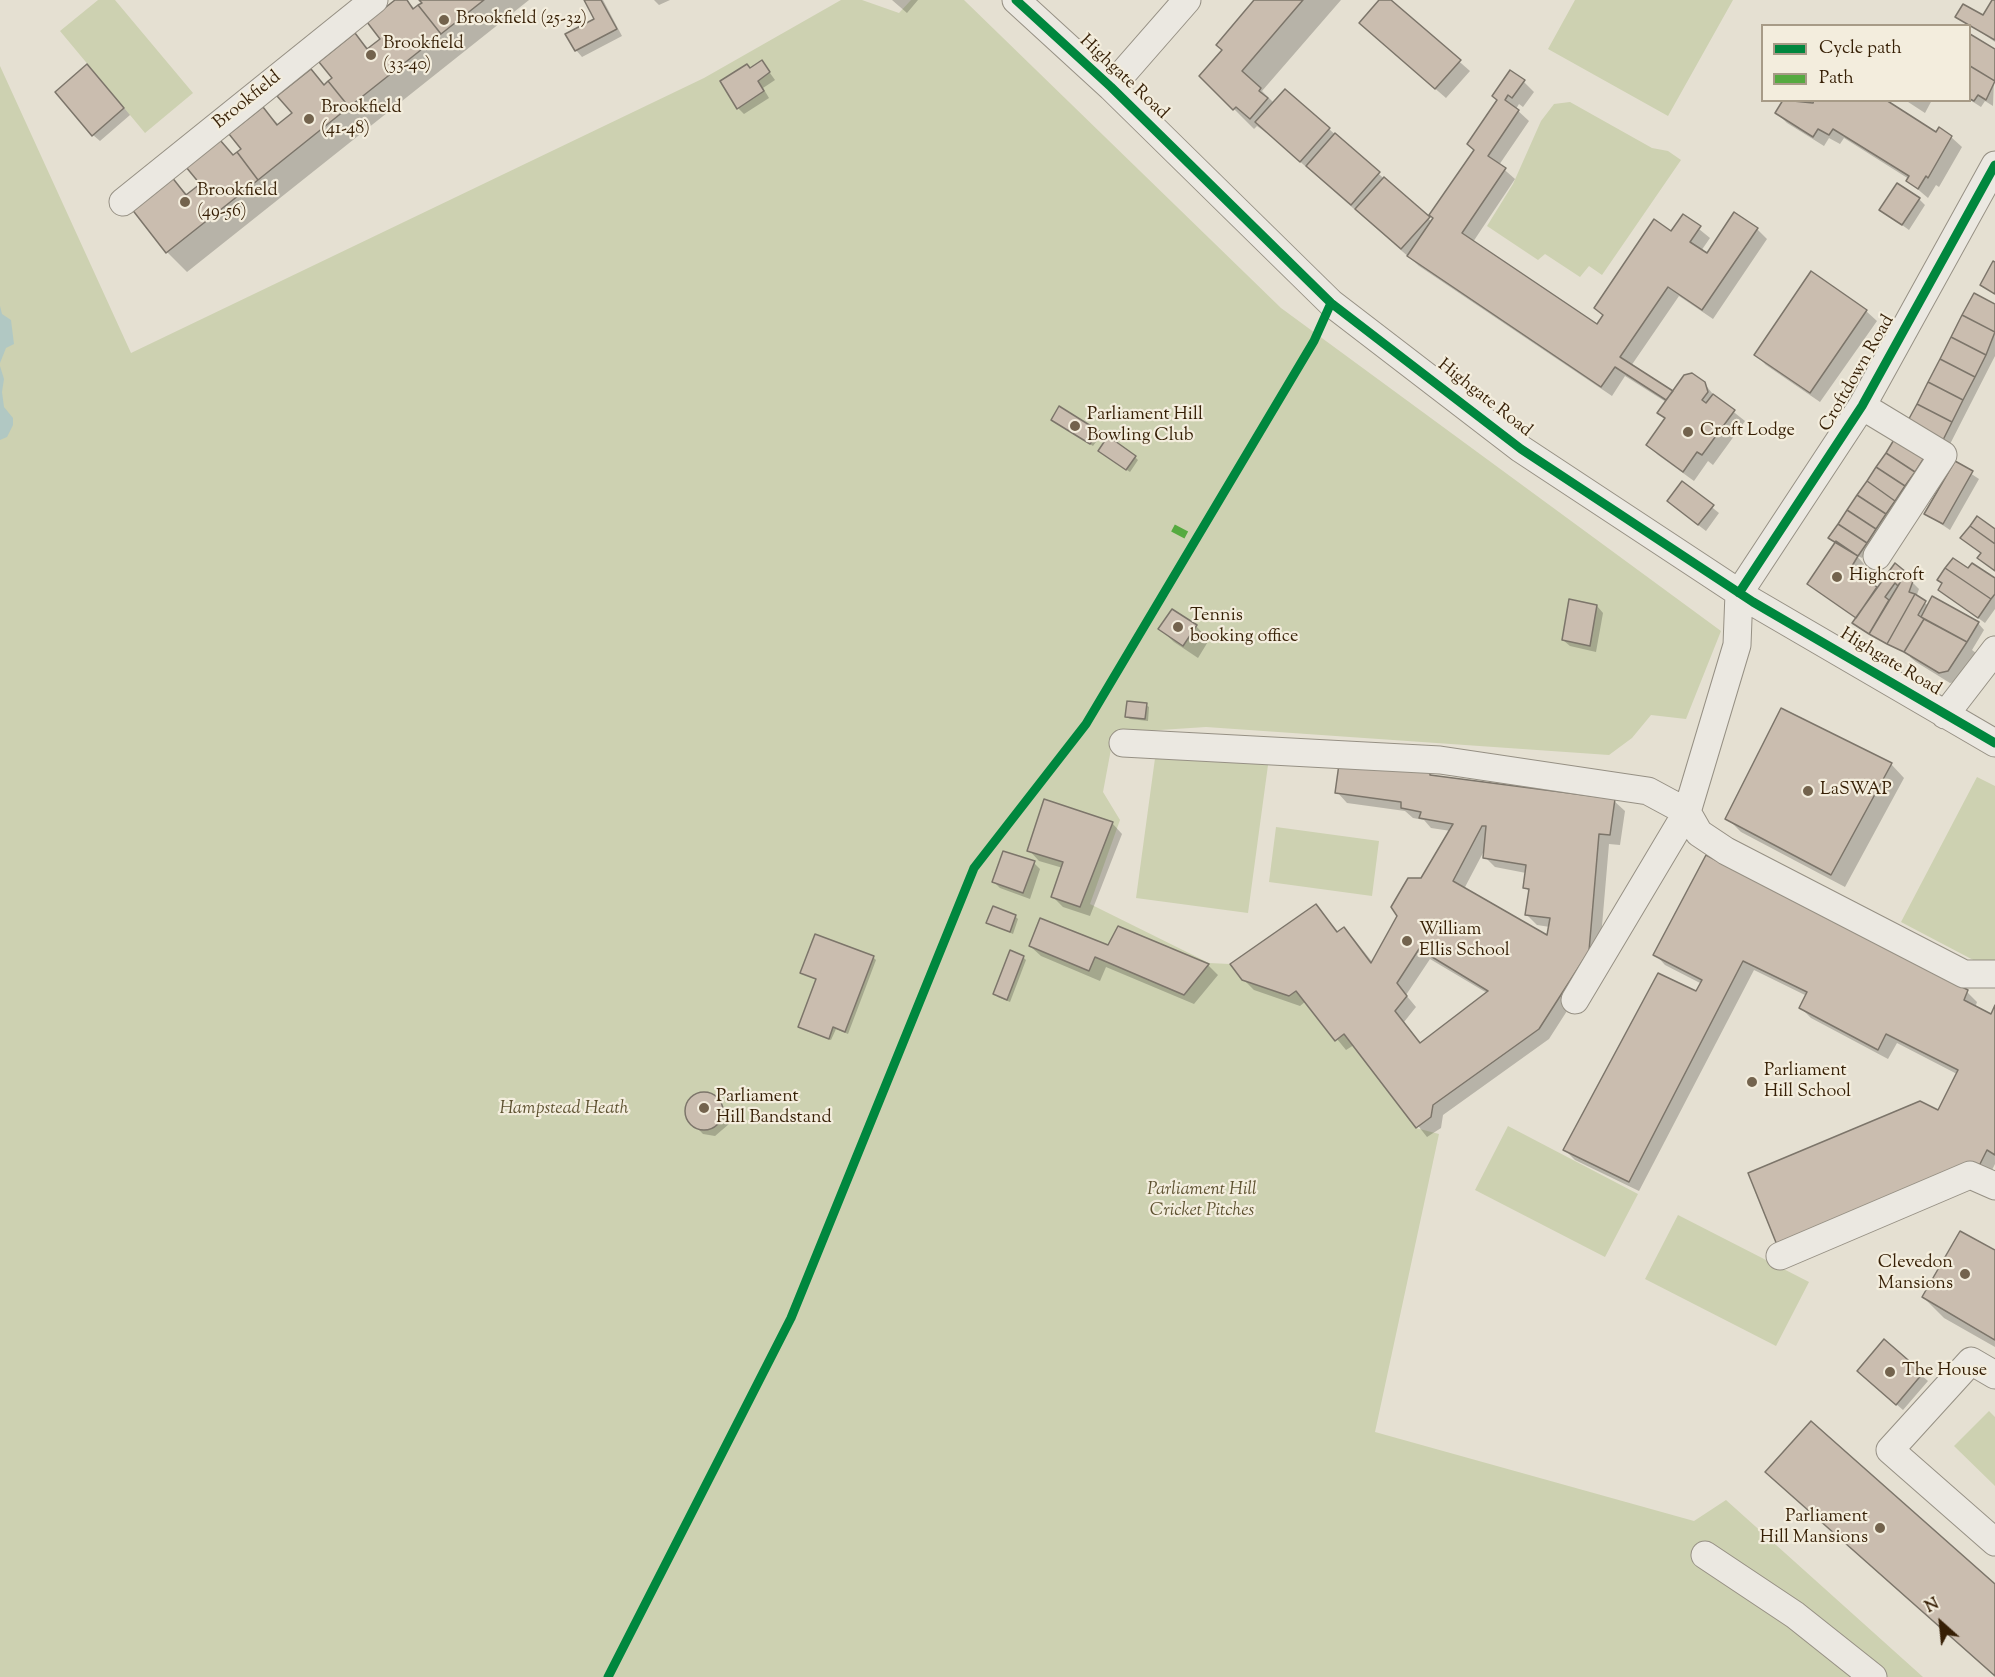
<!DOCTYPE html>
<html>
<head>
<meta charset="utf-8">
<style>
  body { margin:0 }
  #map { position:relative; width:1995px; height:1677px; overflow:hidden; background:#e5e0d2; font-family:"Sorts Mill Goudy",serif }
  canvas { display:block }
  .legend { position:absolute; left:1761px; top:24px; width:210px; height:78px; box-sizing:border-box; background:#f3eddd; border:2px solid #a79b87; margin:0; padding:8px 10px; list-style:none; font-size:18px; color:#361f05 }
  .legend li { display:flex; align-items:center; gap:12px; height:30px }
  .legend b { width:30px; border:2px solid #a79b87 }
  .north { position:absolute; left:1911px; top:1593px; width:60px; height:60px; -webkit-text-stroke:4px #f3eddd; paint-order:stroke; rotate:333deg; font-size:16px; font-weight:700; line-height:24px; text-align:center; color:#361f05 }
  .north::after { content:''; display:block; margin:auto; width:21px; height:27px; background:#361f05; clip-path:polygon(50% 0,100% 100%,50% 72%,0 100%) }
</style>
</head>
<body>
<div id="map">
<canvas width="1995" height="1677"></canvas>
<ul class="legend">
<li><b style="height:8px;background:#00873e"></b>Cycle path</li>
<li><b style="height:8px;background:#55aa40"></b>Path</li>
</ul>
<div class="north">N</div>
</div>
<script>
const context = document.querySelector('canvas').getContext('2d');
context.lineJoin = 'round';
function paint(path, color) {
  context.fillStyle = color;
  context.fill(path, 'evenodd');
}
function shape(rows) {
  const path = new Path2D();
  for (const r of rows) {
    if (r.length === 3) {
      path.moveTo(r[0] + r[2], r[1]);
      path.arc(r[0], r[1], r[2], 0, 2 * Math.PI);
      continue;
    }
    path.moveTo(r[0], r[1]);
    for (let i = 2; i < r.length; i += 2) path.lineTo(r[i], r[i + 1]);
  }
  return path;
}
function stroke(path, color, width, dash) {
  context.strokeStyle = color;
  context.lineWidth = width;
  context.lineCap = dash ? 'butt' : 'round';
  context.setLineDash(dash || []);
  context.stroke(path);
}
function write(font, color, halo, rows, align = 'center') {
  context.font = font + ' "Sorts Mill Goudy",serif';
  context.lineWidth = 4.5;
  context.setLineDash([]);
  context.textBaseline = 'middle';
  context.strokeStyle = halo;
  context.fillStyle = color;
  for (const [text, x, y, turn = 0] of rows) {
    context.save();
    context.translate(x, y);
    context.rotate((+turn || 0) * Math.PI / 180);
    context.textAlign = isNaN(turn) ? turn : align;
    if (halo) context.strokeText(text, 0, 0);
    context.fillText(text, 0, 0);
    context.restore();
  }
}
paint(shape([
  [98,0,115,0,193,93,145,133,60,31],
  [841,0,862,0,899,13,911,0,964,0,1281,308,1721,631,1686,719,1651,715,1632,738,1609,755,1206,727,1114,733,1103,792,1120,820,1090,904,1209,963,1230,964,1242,980,1288,996,1296,991,1335,1041,1344,1034,1416,1128,1439,1134,1375,1432,1694,1521,1726,1500,1923,1677,0,1677,0,66,131,353,704,78],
  [1575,0,1733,0,1668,116,1548,49],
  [1570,102,1652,148,1668,151,1681,160,1602,275,1589,266,1580,277,1545,254,1538,260,1487,226,1513,184,1541,121,1554,104],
  [1156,751,1268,765,1248,913,1136,898],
  [1977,777,1995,786,1995,965,1979,963,1901,922],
  [1276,827,1379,841,1372,896,1269,882],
  [1508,1126,1638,1194,1605,1257,1475,1190],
  [1678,1215,1809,1282,1776,1346,1645,1279],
  [1989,1411,1995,1417,1995,1486,1954,1446]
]), '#cdd1b1');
paint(shape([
  [0,306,2,314,11,320,14,344,6,348,0,363],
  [0,366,4,379,2,392,4,407,13,418,13,425,7,437,0,440]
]), '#b1c8c3');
paint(shape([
  [397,0,406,0,415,9,424,3,421,0,529,0,187,272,167,252,171,178,188,195,202,184,220,142,234,156,243,149,263,109,279,125,294,113,311,71,325,86,334,79,354,35,369,49,382,39],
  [585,0,603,0,622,36,582,57,576,50,596,20],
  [654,0,670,0,659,5],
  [892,0,918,0,907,13],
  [1256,0,1341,0,1262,91,1274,103,1329,129,1432,222,1475,151,1498,101,1524,82,1534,92,1523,107,1519,104,1516,109,1529,121,1499,165,1515,179,1473,242,1597,326,1604,316,1596,308,1671,233,1683,216,1710,238,1701,251,1707,255,1757,229,1767,239,1713,319,1679,296,1631,366,1673,393,1704,383,1716,398,1745,421,1713,465,1708,461,1694,481,1658,455,1648,445,1666,419,1659,412,1666,402,1625,376,1612,396,1419,266,1272,137,1257,126,1254,129,1201,76,1224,51],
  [1381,0,1389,0,1470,71,1446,98,1371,33],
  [1993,0,1995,0,1995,42,1957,16,1983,17],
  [1970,35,1995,51,1993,106,1985,101,1981,107,1970,100],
  [762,62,775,80,763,88,769,98,744,114,738,108,751,69],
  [94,72,130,115,100,141,93,135],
  [1785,100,1806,100,1813,105,1951,137,1962,147,1939,187,1936,185,1928,198,1908,181,1909,179,1844,138,1840,144,1829,138,1824,146,1787,123,1777,113],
  [1905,100,1932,100,1925,113],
  [1919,199,1925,205,1909,230,1881,210],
  [1995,305,1995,356,1947,450,1914,432],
  [1866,311,1877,321,1820,402,1766,365,1756,355],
  [1052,420,1098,432,1101,435,1093,446],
  [1103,454,1135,457,1138,460,1130,472],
  [1923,459,1926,461,1862,558,1856,555,1864,564,1857,573,1877,589,1895,565,1919,589,1916,597,1929,606,1978,623,1984,630,1972,650,1976,653,1959,681,1950,683,1916,662,1910,657,1911,654,1860,626,1860,629,1854,623,1857,619,1809,583],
  [1955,463,1979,479,1950,530,1926,514],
  [1683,484,1719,513,1706,531,1676,508],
  [1969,571,1995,580,1995,609,1985,623,1940,590],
  [1597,606,1603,613,1596,652,1570,646,1563,640],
  [1196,626,1209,640,1198,658,1174,642,1160,629],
  [1146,705,1149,707,1148,721,1130,719,1127,717],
  [1891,764,1904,778,1845,887,1741,832,1727,818],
  [1430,773,1434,777,1614,801,1625,811,1620,845,1609,844,1599,961,1549,1039,1443,1115,1441,1128,1427,1137,1354,1045,1346,1050,1306,1001,1300,1006,1254,990,1243,979,1316,906,1339,933,1344,929,1354,939,1373,963,1451,831,1431,828,1424,820,1413,818,1405,811,1347,803,1337,792],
  [1485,849,1485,857,1495,867,1526,873,1525,887,1530,893,1527,915,1537,925,1550,927,1548,937,1464,889],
  [1430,959,1487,993,1421,1044,1404,1022,1416,1007,1406,995],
  [1112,823,1122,834,1090,916,1063,907,1053,897,1063,868,1039,861,1029,850],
  [1706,857,1967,992,1977,1002,1975,1008,1991,1016,1995,1009,1995,1164,1990,1174,1779,1245,1939,1112,1957,1074,1897,1043,1888,1059,1811,1018,1801,1008,1807,996,1754,970,1639,1191,1575,1160,1565,1150,1697,993,1702,984,1665,965,1655,954],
  [1034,863,1040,869,1030,899,1000,888,994,882],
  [1015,916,1018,919,1013,934,988,922],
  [1030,946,1208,965,1218,975,1194,1004,1106,967,1100,981,1041,956],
  [873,957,876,960,848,1034,836,1029,831,1040,800,1027,817,980,802,972],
  [1023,957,1026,960,1010,1002,998,997,995,994],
  [709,1093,729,1112,729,1124,715,1136,703,1134,688,1118,687,1106,698,1094],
  [1995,1252,1995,1347,1944,1318,1923,1297],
  [1884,1342,1928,1381,1903,1410,1865,1377]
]), '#0003');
const building = shape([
  [395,0,407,0,413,9,418,5,441,34,349,107,328,81,332,78,319,62,355,33,367,49,380,39,367,22,395,0],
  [419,0,484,0,441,34,418,5,422,3,419,0],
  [584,0,601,0,617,29,575,51,565,34,594,19,584,0],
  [1254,0,1303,0,1242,71,1261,88,1259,91,1268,98,1250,119,1236,107,1233,110,1199,76,1222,50,1216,45,1254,0],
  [1379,0,1391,0,1461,60,1435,89,1359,23,1379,0],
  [1992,0,1995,0,1995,40,1955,17,1963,4,1983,15,1992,0],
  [1970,34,1995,49,1995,81,1970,66,1970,34],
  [762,60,770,72,758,81,764,91,737,109,720,81,747,64,750,68,762,60],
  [87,64,124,108,92,136,55,92,87,64],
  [1970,66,1995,81,1986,100,1978,95,1974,101,1970,99,1970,66],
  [311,69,324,85,328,81,349,107,258,180,237,152,241,149,229,134,263,107,277,125,292,113,277,96,311,69],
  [1510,70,1525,80,1512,98,1508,95,1505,100,1519,110,1488,156,1506,168,1462,233,1597,324,1603,315,1594,308,1654,219,1671,231,1683,214,1701,226,1690,242,1707,253,1734,212,1758,228,1702,310,1668,287,1620,357,1673,391,1666,400,1615,367,1601,387,1407,256,1433,218,1429,215,1474,150,1467,144,1497,100,1492,96,1510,70],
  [1285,89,1330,128,1300,162,1255,122,1285,89],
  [1783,100,1813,103,1814,100,1886,100,1936,132,1939,127,1952,136,1928,178,1926,176,1918,189,1906,181,1909,176,1833,129,1829,135,1818,129,1813,137,1775,113,1783,100],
  [1335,133,1380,172,1351,205,1306,166,1335,133],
  [220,140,233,155,237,152,258,180,166,253,131,208,171,176,186,195,200,184,186,167,220,140],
  [1384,177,1430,217,1401,249,1355,209,1384,177],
  [1897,183,1920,198,1902,225,1879,210,1897,183],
  [1993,261,1995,262,1995,294,1980,285,1993,261],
  [1811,271,1867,310,1810,393,1754,355,1811,271],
  [1974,293,1995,304,1995,332,1962,315,1974,293],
  [1962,315,1995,332,1986,355,1951,337,1962,315],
  [1951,337,1986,355,1975,377,1940,359,1951,337],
  [1940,359,1975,377,1963,400,1928,382,1940,359],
  [1692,373,1705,382,1708,392,1702,400,1706,403,1713,394,1735,410,1702,455,1697,452,1683,472,1646,445,1665,418,1657,413,1684,375,1692,373],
  [1928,382,1963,400,1952,422,1917,404,1928,382],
  [1917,404,1952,422,1941,444,1905,426,1917,404],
  [1059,406,1099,431,1090,444,1051,420,1059,406],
  [1108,436,1136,456,1126,470,1098,451,1108,436],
  [1895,438,1924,458,1915,472,1886,453,1895,438],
  [1886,453,1915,472,1905,486,1876,467,1886,453],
  [1955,461,1973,471,1943,524,1924,514,1955,461],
  [1876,467,1905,486,1895,501,1867,481,1876,467],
  [1682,481,1714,505,1698,525,1667,501,1682,481],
  [1867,481,1895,501,1886,514,1857,495,1867,481],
  [1857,495,1886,514,1876,529,1847,510,1857,495],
  [1847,510,1876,529,1867,543,1838,524,1847,510],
  [1977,516,1995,529,1995,544,1970,526,1977,516],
  [1838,524,1867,543,1858,556,1828,538,1838,524],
  [1970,526,1995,544,1995,571,1977,558,1981,553,1960,538,1970,526],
  [1836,541,1858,556,1852,566,1855,568,1853,570,1877,587,1856,618,1807,584,1836,541],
  [1953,558,1968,568,1972,563,1995,578,1995,594,1991,599,1945,568,1953,558],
  [1895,563,1906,572,1898,586,1895,583,1885,597,1889,600,1869,634,1852,623,1895,563],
  [1945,568,1991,599,1978,618,1938,590,1942,583,1937,580,1945,568],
  [1904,576,1913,581,1909,592,1915,594,1887,644,1869,634,1904,576],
  [1915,594,1926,601,1918,615,1924,619,1904,652,1887,644,1915,594],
  [1932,596,1979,622,1967,642,1921,617,1932,596],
  [1569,599,1597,605,1590,646,1562,640,1569,599],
  [1172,609,1197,625,1183,646,1158,629,1172,609],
  [1924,619,1967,642,1948,671,1939,673,1904,652,1924,619],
  [1127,701,1147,703,1145,719,1125,717,1127,701],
  [1781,708,1892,763,1831,875,1725,819,1781,708],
  [1340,757,1430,772,1430,775,1615,799,1610,835,1599,834,1589,951,1539,1029,1433,1105,1431,1117,1416,1128,1344,1034,1335,1041,1296,991,1289,996,1242,980,1230,964,1316,904,1337,932,1344,927,1371,963,1397,916,1391,907,1408,878,1421,878,1453,824,1419,818,1421,812,1401,808,1401,802,1335,793,1340,757],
  [1482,826,1486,826,1483,858,1526,865,1523,888,1529,889,1525,915,1550,918,1547,935,1453,881,1482,826],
  [1419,949,1488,991,1420,1043,1395,1011,1407,996,1397,983,1419,949],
  [1044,799,1113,822,1080,907,1051,897,1063,862,1027,851,1044,799],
  [1003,851,1035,861,1023,893,992,882,1003,851],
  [1706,855,1968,990,1964,1000,1991,1014,1995,1005,1995,1155,1987,1150,1980,1164,1777,1245,1748,1173,1920,1101,1938,1110,1958,1070,1886,1034,1878,1050,1799,1008,1807,992,1743,961,1629,1182,1563,1150,1658,973,1696,991,1702,980,1653,955,1706,855],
  [993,906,1016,915,1010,932,986,923,993,906],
  [1040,918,1108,945,1118,926,1209,964,1184,995,1095,957,1089,971,1029,946,1040,918],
  [815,934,874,956,845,1032,833,1027,829,1039,798,1027,816,979,800,973,815,934],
  [1010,950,1024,956,1007,1000,993,994,1010,950],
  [704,1111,19],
  [1960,1231,1995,1250,1995,1340,1922,1297,1960,1231],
  [1884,1339,1923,1373,1896,1405,1857,1371,1884,1339],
  [1811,1421,1995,1584,1995,1676,1765,1472,1811,1421]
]);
paint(building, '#cabdaf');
stroke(building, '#7c756a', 1.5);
const minor = shape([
  [1016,0,1111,87,1331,303,1521,449,1753,602,1995,743],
  [1111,87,1187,0],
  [1995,165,1862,406,1739,593,1737,645,1687,812,1699,833,1726,851,1964,974,1995,974],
  [123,202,374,0],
  [1862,406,1943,455,1877,556],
  [1945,715,1995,650],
  [1123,743,1440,760,1648,791,1687,812,1575,1000],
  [1780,1256,1970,1175,1995,1186],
  [1995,1375,1971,1361,1890,1450,1995,1542],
  [1705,1555,1795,1615,1873,1677]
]);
stroke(minor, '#969084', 29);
stroke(minor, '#ebe8e1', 27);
stroke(shape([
  [1173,528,1196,540]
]), '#55aa40', 8, [15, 8]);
stroke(shape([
  [1016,0,1111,87,1331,303,1521,449,1753,602,1995,743],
  [1739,593,1862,406,1995,165],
  [608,1677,791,1318,974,868,1086,724,1314,341,1331,303]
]), '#00873e', 9);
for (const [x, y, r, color] of [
  [444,20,6,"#73634d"],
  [371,55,6,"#73634d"],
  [309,119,6,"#73634d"],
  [185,202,6,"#73634d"],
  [1075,426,6,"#73634d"],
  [1688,432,6,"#73634d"],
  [1837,577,6,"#73634d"],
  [1178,627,6,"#73634d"],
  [1808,791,6,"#73634d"],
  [1407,941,6,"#73634d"],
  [1752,1082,6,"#73634d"],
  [704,1108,6,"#73634d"],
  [1965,1274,6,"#73634d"],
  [1890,1372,6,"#73634d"],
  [1880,1528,6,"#73634d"]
]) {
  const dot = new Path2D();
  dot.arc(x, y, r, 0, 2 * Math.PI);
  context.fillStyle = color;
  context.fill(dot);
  stroke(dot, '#f3eddd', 2);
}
write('18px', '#361f05', '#f3eddd', [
  ["Brookfield (25-32)",456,20],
  ["Brookfield",383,45],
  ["(33-40)",383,66],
  ["Brookfield",321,109],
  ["(41-48)",321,130],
  ["Brookfield",197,192],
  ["(49-56)",197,213],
  ["Parliament Hill",1087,416],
  ["Bowling Club",1087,437],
  ["Croft Lodge",1700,432],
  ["Highcroft",1849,577],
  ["Tennis",1190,617],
  ["booking office",1190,638],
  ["LaSWAP",1820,791],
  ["William",1419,931],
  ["Ellis School",1419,952],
  ["Parliament",1764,1072],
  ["Hill School",1764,1093],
  ["Parliament",716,1098],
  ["Hill Bandstand",716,1119],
  ["Clevedon",1953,1264,"right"],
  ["Mansions",1953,1285,"right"],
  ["The House",1902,1372],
  ["Parliament",1868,1518,"right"],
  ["Hill Mansions",1868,1539,"right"]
], 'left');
write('18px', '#361f05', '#f3eddd', [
  ["Highgate Road",1123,78,43],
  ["Brookfield",248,101,-39],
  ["Croftdown Road",1858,374,-60],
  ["Highgate Road",1484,399,38],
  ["Highgate Road",1890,663,31]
]);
write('italic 18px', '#5d5130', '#f3eddd', [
  ["Hampstead Heath",564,1110],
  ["Parliament Hill",1202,1191],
  ["Cricket Pitches",1202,1212]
]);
</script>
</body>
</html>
